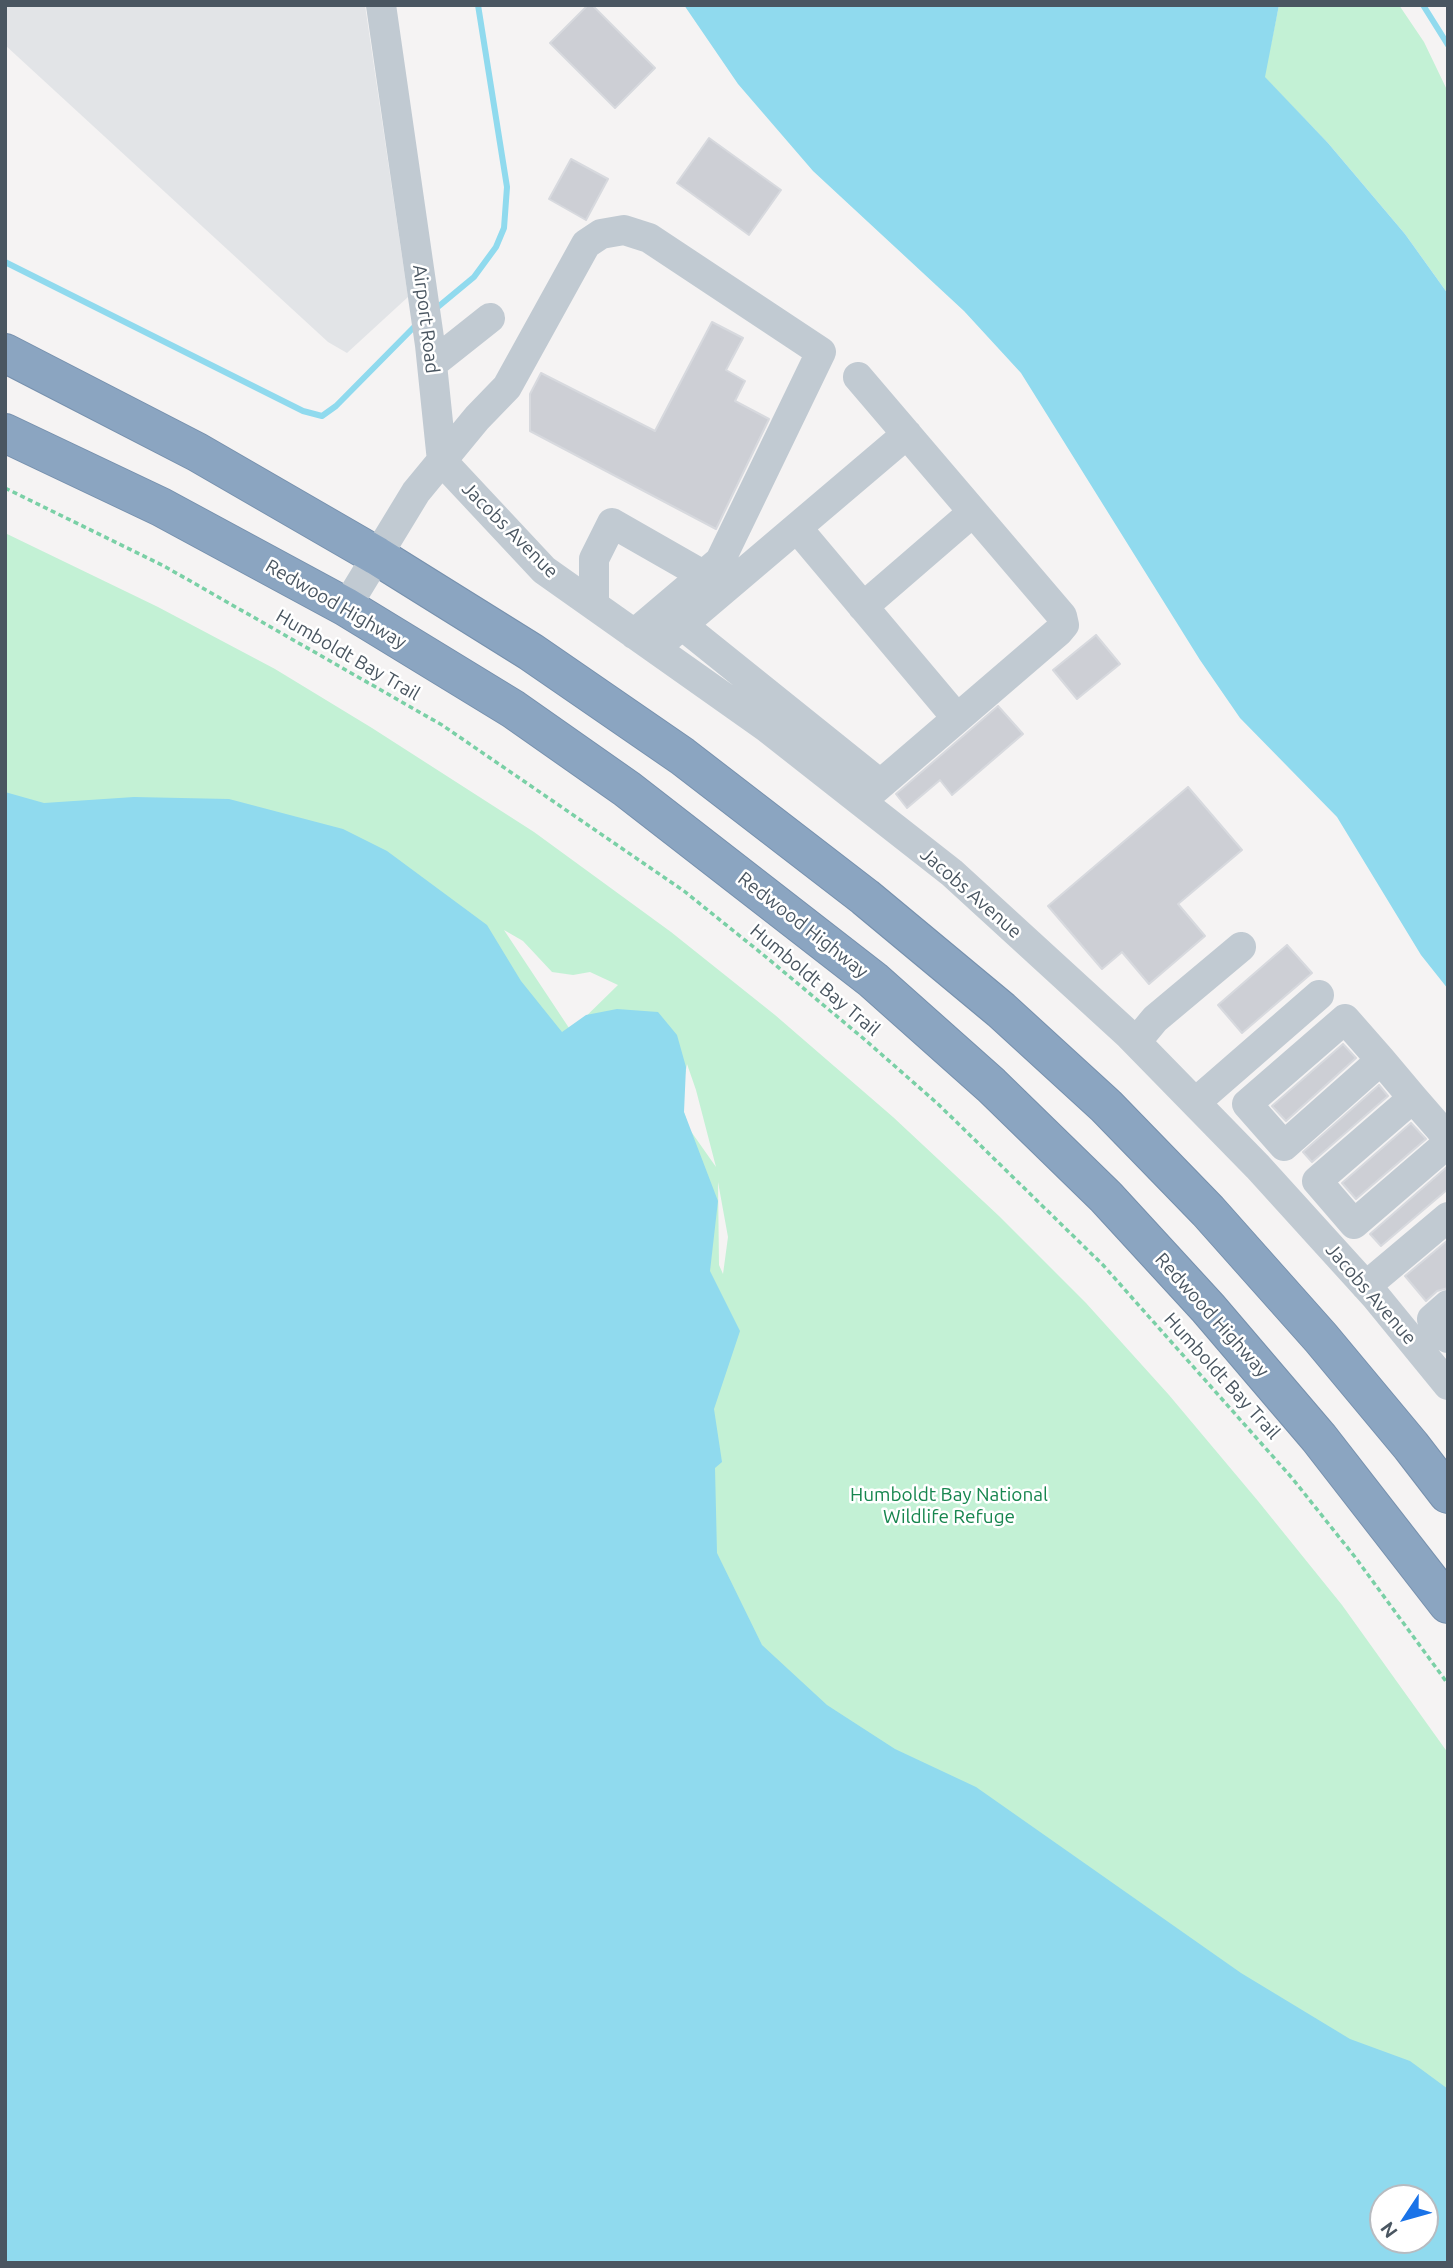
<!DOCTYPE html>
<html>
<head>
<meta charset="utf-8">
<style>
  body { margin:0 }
  #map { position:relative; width:1453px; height:2268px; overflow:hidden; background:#f5f3f3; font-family:Ubuntu,sans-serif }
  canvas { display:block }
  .frame { position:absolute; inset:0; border:7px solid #4a5661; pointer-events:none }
  .north { position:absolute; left:1369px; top:2184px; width:70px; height:70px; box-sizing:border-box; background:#fff; border:2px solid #b7bbc0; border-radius:50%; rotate:234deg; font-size:19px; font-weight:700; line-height:28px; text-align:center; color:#4a5661 }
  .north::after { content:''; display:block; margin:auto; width:24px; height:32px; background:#1a73e8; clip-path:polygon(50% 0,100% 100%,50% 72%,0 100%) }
</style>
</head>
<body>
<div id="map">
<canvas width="1453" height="2268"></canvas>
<div class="frame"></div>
<div class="north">N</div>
</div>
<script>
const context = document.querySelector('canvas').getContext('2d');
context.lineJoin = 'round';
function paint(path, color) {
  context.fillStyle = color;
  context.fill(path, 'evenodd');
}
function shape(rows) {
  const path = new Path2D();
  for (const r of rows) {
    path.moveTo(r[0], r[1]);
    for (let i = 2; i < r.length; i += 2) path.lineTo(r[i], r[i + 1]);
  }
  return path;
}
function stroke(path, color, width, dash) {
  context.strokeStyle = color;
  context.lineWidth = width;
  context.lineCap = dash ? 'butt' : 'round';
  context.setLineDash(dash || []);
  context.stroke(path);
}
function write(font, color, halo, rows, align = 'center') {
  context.font = font + ' Ubuntu,sans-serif';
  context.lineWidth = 5;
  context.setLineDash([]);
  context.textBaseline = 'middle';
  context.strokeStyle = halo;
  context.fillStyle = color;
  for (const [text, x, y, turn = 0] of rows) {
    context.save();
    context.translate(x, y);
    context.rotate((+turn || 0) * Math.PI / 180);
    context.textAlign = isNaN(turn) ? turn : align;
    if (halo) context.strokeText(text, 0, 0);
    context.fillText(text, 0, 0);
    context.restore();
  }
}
paint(shape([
  [5,5,365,5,408,297,347,353,328,342,5,45]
]), '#e2e4e7');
paint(shape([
  [1279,5,1399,5,1424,42,1448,92,1448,294,1405,234,1328,143,1264,77],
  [5,533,158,607,275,669,372,728,534,832,671,932,775,1015,893,1117,999,1216,1086,1303,1169,1395,1258,1501,1342,1605,1448,1753,1448,2263,5,2263],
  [504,930,523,941,552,972,573,975,590,972,618,985,571,1031],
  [687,1064,696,1090,716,1167,690,1130,680,1101],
  [718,1182,728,1237,723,1274,719,1265],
  [1383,2198,1425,2198,1425,2240,1383,2240]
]), '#c3f1d5');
paint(shape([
  [684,5,1279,5,1265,77,1328,143,1405,234,1448,294,1448,989,1421,955,1337,817,1240,718,1200,660,1021,373,964,311,813,171,738,84],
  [5,792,44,803,134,797,229,799,343,829,387,851,487,925,521,981,562,1032,586,1015,617,1009,658,1012,677,1035,686,1067,684,1112,718,1201,710,1271,740,1331,714,1409,722,1462,715,1468,717,1553,762,1645,827,1705,895,1749,976,1787,1241,1973,1350,2039,1410,2061,1448,2089,1448,2263,5,2263],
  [1383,2198,1425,2198,1425,2240,1383,2240]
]), '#90daee');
stroke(shape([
  [1423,5,1448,45],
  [5,262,303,411,322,416,336,406,419,322],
  [433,311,474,277,496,247,504,228,507,187,478,5]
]), '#90daee', 6);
const building = shape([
  [588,5,592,5,655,68,615,108,550,43,588,5],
  [709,138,781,190,749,235,677,183,709,138],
  [571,159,608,179,586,220,549,199,571,159],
  [712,322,743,338,726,370,745,381,735,401,769,419,716,529,530,431,530,394,541,373,655,431,712,322],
  [1096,635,1120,664,1077,699,1053,670,1096,635],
  [998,706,1023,734,952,795,940,780,907,808,896,794,998,706],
  [1188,787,1242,850,1178,904,1205,936,1149,984,1122,952,1102,969,1048,906,1188,787],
  [1287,945,1312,973,1242,1033,1218,1005,1287,945],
  [1343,1044,1356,1058,1286,1121,1272,1106,1343,1044],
  [1379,1085,1388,1096,1312,1162,1303,1152,1379,1085],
  [1411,1123,1426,1139,1356,1199,1342,1183,1411,1123],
  [1448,1166,1448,1189,1381,1246,1370,1234,1448,1166],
  [1448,1240,1448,1288,1437,1291,1426,1301,1405,1276,1448,1240]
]);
paint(building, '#cdcfd5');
stroke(building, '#d7d9de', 2);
const highway = shape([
  [5,353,197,452,377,556,531,652,682,756,865,897,1001,1010,1106,1106,1208,1211,1321,1338,1411,1446,1448,1494],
  [5,433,161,507,346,607,513,709,627,789,873,980,991,1085,1106,1197,1208,1308,1319,1438,1448,1604]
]);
stroke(highway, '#7690ad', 40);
stroke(shape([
  [5,488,164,566,442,725,684,891,766,957,864,1039,938,1104,1103,1265,1292,1478,1355,1557,1448,1684]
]), '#7ad0a6', 3.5, [5, 3.5]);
stroke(shape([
  [381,5,430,345,442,461],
  [432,364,490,318],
  [858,377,1062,616,1064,625,1059,631,861,801],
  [442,461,544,570,766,727,855,797,952,873,1129,1035,1258,1167,1376,1297,1448,1385],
  [797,528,956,717],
  [594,605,594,559,612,523,703,575],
  [346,607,416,492,477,418,507,387,586,244,601,234,624,230,649,238,821,352,720,561,634,634],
  [863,607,973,512],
  [682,625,880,784],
  [655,648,907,434],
  [1136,1042,1155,1019,1241,947],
  [1381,1060,1284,1146,1247,1104,1345,1019,1381,1060,1413,1098,1448,1138],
  [1413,1098,1317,1181,1354,1224,1448,1143],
  [1196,1102,1319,995],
  [1366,1286,1448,1217],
  [1448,1305,1432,1319,1448,1338]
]), '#c1cad2', 30);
stroke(highway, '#8ba5c1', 38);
write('19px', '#4a5661', '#fff', [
  ["Airport Road",426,319,83],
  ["Jacobs Avenue",510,530,45],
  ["Redwood Highway",336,604,30],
  ["Humboldt Bay Trail",348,655,30],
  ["Jacobs Avenue",971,893,41],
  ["Redwood Highway",803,925,38],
  ["Humboldt Bay Trail",815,980,40],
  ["Jacobs Avenue",1371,1294,49],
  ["Redwood Highway",1212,1315,48],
  ["Humboldt Bay Trail",1222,1376,48]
]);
write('19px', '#17864f', '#fff', [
  ["Humboldt Bay National",949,1495],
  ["Wildlife Refuge",949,1517]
]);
</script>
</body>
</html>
